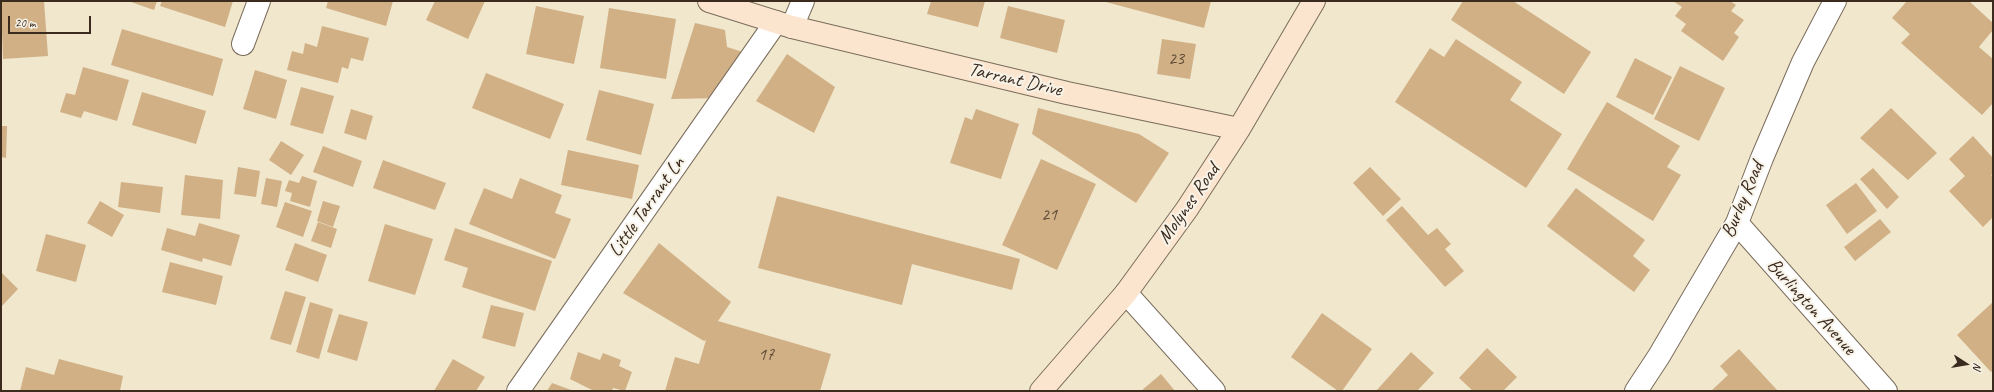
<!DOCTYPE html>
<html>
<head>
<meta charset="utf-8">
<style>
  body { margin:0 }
  #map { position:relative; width:1994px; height:392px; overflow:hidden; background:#f0e7cd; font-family:Caveat,sans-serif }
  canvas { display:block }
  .frame { position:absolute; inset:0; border:2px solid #3b2a1e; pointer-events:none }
  .north { position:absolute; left:1946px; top:344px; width:40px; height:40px; -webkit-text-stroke:3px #f7f3e8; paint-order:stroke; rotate:102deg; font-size:11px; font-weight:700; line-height:16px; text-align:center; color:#3b2a1e }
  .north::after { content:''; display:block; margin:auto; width:14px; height:18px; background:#3b2a1e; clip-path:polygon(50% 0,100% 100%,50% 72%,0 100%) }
  .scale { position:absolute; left:8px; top:16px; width:83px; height:18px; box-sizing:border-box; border:2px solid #3b2a1e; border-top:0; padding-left:5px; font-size:12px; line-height:14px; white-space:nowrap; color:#3b2a1e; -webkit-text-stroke:3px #f7f3e8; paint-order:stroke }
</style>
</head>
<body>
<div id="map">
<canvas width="1994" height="392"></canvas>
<div class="frame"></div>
<div class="north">N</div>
<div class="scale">20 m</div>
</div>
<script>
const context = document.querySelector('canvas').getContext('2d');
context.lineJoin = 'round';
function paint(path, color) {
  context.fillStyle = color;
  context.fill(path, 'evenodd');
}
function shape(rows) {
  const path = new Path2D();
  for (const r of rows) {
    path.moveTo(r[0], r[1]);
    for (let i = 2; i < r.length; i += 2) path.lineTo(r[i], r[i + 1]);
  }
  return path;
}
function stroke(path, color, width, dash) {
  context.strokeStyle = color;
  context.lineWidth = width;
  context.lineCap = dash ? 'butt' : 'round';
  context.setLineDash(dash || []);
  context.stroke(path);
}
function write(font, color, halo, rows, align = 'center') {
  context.font = font + ' Caveat,sans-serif';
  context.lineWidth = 4;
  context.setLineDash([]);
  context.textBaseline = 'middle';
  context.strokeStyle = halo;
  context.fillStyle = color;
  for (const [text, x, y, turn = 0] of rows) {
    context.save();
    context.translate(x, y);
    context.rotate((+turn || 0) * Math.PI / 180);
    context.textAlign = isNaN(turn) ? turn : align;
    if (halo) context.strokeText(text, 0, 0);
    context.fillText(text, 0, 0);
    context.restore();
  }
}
paint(shape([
  [1,1,44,1,48,56,3,59],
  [128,1,157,1,154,10],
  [162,1,233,1,225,27,160,6],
  [328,1,393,1,386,26,326,8],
  [435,1,485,1,468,39,426,20],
  [931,1,985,1,978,27,927,14],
  [1102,1,1211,1,1204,28],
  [1463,1,1513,1,1591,52,1564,94,1451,20],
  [1673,1,1730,1,1736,5,1731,11,1744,20,1734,33,1739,37,1723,61,1681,31,1686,24,1675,16,1682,7],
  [1907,1,1969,1,1993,23,1993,30,1979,47,1993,59,1993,103,1982,115,1901,43,1910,34,1892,18],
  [536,6,584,16,574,64,526,54],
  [1008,6,1065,20,1057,53,1000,38],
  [609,8,676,19,666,79,600,68],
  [695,23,725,30,727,47,746,53,719,98,671,99],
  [322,26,369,38,363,61,351,58,348,69,342,67,338,83,287,70,292,51,303,54,305,43,317,47],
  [122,29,223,59,213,96,111,65],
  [1162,39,1196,44,1190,79,1157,74],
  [1456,39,1522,82,1510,100,1562,134,1526,188,1395,102,1430,48,1444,57],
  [787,54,835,87,814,133,756,101],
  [1635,58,1672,77,1653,115,1616,97],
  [1680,66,1725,88,1699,141,1654,119],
  [83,67,129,80,117,121,84,111,81,118,60,112,66,93,75,95],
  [255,70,287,80,276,119,243,109],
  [486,73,564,104,550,139,472,108],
  [301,87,334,96,323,134,290,125],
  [599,90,654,104,641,155,586,140],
  [142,92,206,111,196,144,132,125],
  [1607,102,1680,146,1667,167,1681,175,1653,221,1567,169],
  [1038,108,1139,134,1169,153,1136,203,1032,134],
  [1891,108,1937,153,1908,180,1860,138],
  [351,109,373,116,366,140,344,133],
  [976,109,1019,124,1001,179,950,163,965,117,972,120],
  [1,126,7,126,6,158,1,157],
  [1973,136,1993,158,1993,174,1991,175,1993,177,1993,217,1983,227,1949,191,1965,176,1949,159],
  [281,141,304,155,291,175,269,160],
  [323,146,362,161,353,187,313,172],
  [568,150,639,165,632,199,561,185],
  [1041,159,1096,184,1057,270,1002,245],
  [383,160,446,183,435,210,373,188],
  [238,167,260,171,256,197,234,194],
  [1370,167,1401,199,1383,216,1353,183],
  [1873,168,1899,197,1887,209,1860,179],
  [185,175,223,180,220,219,181,215],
  [302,176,317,181,310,207,290,201,292,193,285,191,289,180,299,183],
  [266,178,282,181,277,207,261,204],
  [520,178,562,195,555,213,571,219,555,259,469,224,484,188,512,199],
  [121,182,163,187,160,213,118,207],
  [1856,183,1877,211,1847,234,1826,205],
  [1576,188,1645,240,1633,256,1650,270,1634,292,1547,226],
  [777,196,1020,259,1012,290,912,264,902,305,758,268],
  [100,201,124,215,112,237,87,223],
  [323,201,340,206,333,227,317,221],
  [285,202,312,211,303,237,276,227],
  [1402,206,1428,235,1437,228,1451,244,1445,249,1464,271,1445,287,1386,220],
  [1880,219,1891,232,1855,261,1844,247],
  [318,222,337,229,331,248,311,241],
  [199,223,240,235,231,266,203,258,202,262,161,250,167,228,195,236],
  [385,224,433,239,415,295,368,281],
  [455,228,552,261,535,311,462,287,468,268,444,260],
  [46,234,86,245,76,282,36,271],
  [295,243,327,255,318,282,285,270],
  [659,243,731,302,718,321,831,354,820,391,665,391,675,357,699,364,706,340,704,341,623,293],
  [170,262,223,276,216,305,162,292],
  [1,272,18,289,1,307],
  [285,291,306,297,291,345,270,339],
  [310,302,333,309,319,359,296,352],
  [1993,302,1993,370,1991,372,1957,335],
  [491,305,524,313,515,347,482,338],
  [1322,313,1372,349,1342,391,1338,391,1291,357],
  [339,314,368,322,357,361,327,352],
  [1487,348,1517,377,1503,391,1473,391,1459,378],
  [1739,349,1778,391,1711,391,1728,375,1720,366],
  [578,352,600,360,603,353,621,360,619,366,632,372,625,391,613,388,612,391,594,391,570,379],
  [1411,352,1434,373,1417,391,1376,391],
  [59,359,123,376,120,391,20,391,26,367,54,375],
  [453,359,485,377,476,391,434,391],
  [1161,374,1175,391,1141,391],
  [552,383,574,391,547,391]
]), '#d1b086');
const street = shape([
  [792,27,803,1],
  [243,44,259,1],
  [1737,223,1886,391],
  [1126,293,1214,391],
  [518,391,776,22],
  [1636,391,1659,356,1737,223,1762,158,1803,62,1835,1]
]);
const secondary = shape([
  [709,1,792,27,1067,93,1239,129],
  [1041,391,1126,293,1187,209,1239,129,1314,1]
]);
stroke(street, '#7a6c5b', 24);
stroke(secondary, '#7a6c5b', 24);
stroke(street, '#fff', 22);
stroke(secondary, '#fce5cf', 22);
write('18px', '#604c38', null, [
  ["23",1176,59],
  ["21",1049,215],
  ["17",766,355]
]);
write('20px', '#3b2a1e', '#f7f3e8', [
  ["Tarrant Drive",1015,80,13],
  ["Burley Road",1743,200,-67],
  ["Molynes Road",1189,204,-55],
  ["Little Tarrant Ln",647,207,-55],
  ["Burlington Avenue",1811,307,48]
]);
</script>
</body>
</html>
